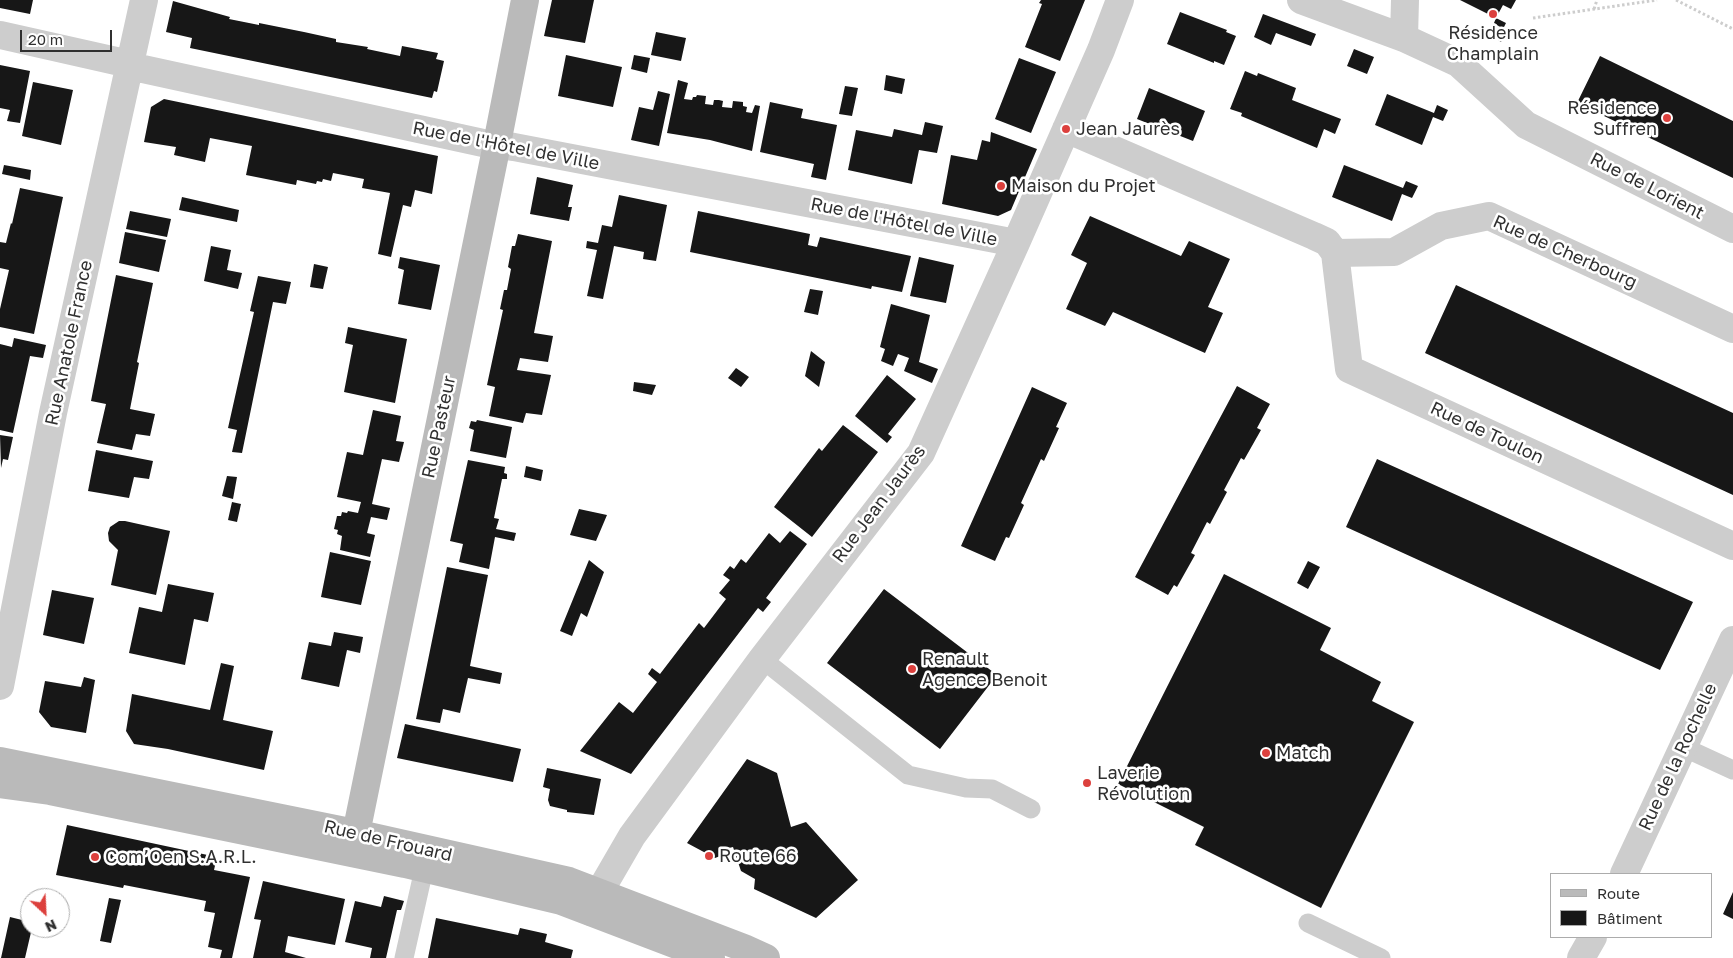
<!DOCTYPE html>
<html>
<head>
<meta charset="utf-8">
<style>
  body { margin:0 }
  #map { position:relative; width:1733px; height:958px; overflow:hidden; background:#fff; font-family:"Golos Text",sans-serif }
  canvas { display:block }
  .legend { position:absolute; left:1550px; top:873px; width:162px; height:65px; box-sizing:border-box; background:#fff; border:1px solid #acacac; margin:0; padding:6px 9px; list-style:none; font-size:15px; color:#303030 }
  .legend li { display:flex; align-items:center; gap:10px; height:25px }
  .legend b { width:25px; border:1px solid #acacac }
  .north { position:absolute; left:20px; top:888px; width:50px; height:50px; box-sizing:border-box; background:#fff; border:1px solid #acacac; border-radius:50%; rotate:155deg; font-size:14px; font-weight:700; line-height:20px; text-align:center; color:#303030 }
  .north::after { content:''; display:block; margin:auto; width:18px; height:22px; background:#dc403d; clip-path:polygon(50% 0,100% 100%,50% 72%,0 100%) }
  .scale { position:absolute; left:20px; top:30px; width:92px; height:22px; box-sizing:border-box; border:2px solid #303030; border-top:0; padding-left:6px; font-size:15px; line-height:18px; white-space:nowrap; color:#303030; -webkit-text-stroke:4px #fff; paint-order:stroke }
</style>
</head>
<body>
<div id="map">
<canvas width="1733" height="958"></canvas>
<ul class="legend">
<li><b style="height:6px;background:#bababa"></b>Route</li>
<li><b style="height:14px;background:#171717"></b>Bâtiment</li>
</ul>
<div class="north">N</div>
<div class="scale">20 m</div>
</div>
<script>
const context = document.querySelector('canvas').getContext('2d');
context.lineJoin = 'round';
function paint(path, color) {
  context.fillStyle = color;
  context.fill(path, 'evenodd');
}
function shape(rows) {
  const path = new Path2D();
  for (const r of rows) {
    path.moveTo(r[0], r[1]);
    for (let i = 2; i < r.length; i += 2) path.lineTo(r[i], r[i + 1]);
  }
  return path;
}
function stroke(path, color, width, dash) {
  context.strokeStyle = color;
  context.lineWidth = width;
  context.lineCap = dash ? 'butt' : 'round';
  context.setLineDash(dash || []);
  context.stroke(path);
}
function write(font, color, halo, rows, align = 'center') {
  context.font = font + ' "Golos Text",sans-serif';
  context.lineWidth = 5;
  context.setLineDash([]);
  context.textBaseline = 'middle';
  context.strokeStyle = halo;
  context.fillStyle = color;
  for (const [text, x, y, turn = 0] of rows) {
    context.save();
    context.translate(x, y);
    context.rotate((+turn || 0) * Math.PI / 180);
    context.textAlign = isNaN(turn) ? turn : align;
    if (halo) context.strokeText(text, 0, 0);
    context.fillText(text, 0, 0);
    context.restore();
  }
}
paint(shape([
  [0,0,33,0,30,14,0,8],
  [552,0,594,0,585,43,544,36],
  [1041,0,1085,0,1060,61,1025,47,1042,4,1039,3],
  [1460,0,1516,0,1511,9,1503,5,1496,18],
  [173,1,230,17,229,19,259,25,259,23,304,32,336,39,336,42,368,47,367,49,400,56,402,46,438,53,436,59,444,61,437,92,434,91,432,98,190,48,192,38,166,32],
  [1180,12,1227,30,1226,32,1236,36,1224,65,1214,61,1214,63,1167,44],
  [1263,14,1316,34,1311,46,1276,33,1271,45,1254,37],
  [1496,18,1506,23,1503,29,1494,23],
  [656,32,686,38,681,61,651,55],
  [1500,32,1505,35,1501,42,1495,38],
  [1354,49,1374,57,1367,74,1347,66],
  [566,55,622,67,613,107,558,96],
  [634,55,650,58,647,73,631,69],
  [1600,56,1733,121,1733,178,1577,103],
  [1019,58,1056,72,1031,133,995,119],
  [0,65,30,71,20,123,7,121,10,110,0,108],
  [1245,71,1257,76,1258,73,1296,88,1292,100,1341,119,1335,134,1324,129,1317,148,1241,116,1242,113,1230,109],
  [886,75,905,79,902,94,884,90],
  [678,80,688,83,684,99,692,100,693,97,696,97,697,95,706,96,705,104,713,105,714,100,719,100,723,101,722,107,732,108,733,101,743,102,743,106,747,107,746,112,752,113,755,105,760,106,752,151,710,140,667,133],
  [33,82,73,90,61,145,22,136],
  [845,86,858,88,852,116,839,114],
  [1149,88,1205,111,1193,141,1137,119],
  [658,91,670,94,659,146,631,140,639,107,653,110],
  [1387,94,1434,113,1437,105,1448,110,1443,121,1433,117,1422,145,1375,125],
  [164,99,438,156,432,194,415,190,411,207,403,205,391,257,378,254,390,193,362,188,364,179,333,173,331,181,323,179,322,182,317,181,316,184,297,180,296,185,246,175,252,146,210,138,205,162,174,155,176,147,144,142,151,107],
  [770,102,803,109,801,118,837,125,826,180,811,177,814,164,760,152],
  [925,122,943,126,937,153,919,150,912,184,848,170,856,130,892,137,894,129,922,135],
  [991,132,1037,149,1011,210,998,216,942,204,951,155,977,160,982,140,990,142],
  [4,165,31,170,30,180,2,174],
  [1344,165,1403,188,1406,181,1418,186,1412,198,1402,194,1392,221,1332,197],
  [537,177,573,185,568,207,572,207,569,221,530,214],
  [20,188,63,197,34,334,0,327,0,309,9,270,0,268,0,242,6,243,11,223,12,224],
  [619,195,667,205,656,261,643,259,644,252,614,246,603,299,587,296,597,250,586,248,587,241,598,243,602,225,612,227],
  [182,197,239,210,237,222,179,210],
  [130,211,171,219,167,237,126,229],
  [698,211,810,234,808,245,817,247,820,237,911,256,902,292,872,286,871,289,690,252],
  [1090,216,1181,256,1189,241,1230,259,1208,307,1223,313,1205,353,1113,312,1105,326,1066,309,1087,263,1071,255],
  [125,232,166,240,159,272,119,263],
  [518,234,552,241,534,333,553,336,548,362,520,358,517,370,551,375,542,415,526,413,523,423,489,416,495,387,487,385,503,310,500,309,504,290,507,290,511,269,508,267,512,246,515,246],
  [211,246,231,250,227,270,242,273,238,289,204,281],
  [400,257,440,265,431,310,398,304,404,270,398,268],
  [919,257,954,265,946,303,910,296],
  [314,264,328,267,323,289,310,287],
  [116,275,153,283,137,362,139,363,130,409,155,414,150,436,136,434,132,450,97,443,106,404,91,401],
  [258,276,291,282,286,304,273,302,242,453,232,452,237,430,228,428,254,312,250,311],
  [1456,285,1733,413,1733,495,1425,353],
  [810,289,823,291,818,315,804,312],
  [891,304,930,315,919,362,938,369,932,383,904,371,909,358,898,354,893,366,881,361,885,349,880,347],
  [348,327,407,339,395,403,344,392,353,345,345,343],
  [14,338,46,345,43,358,30,356,13,433,0,430,0,344,12,347],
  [811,351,825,362,819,387,805,376],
  [736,368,749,377,741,387,728,378],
  [887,375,916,399,888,434,892,437,887,443,855,416],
  [634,382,656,385,652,395,633,391],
  [1237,386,1270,404,1257,428,1261,430,1244,460,1241,458,1224,490,1227,492,1210,524,1207,522,1191,553,1195,555,1177,587,1174,585,1168,595,1135,577],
  [1032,387,1067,403,1056,427,1059,428,1044,461,1041,459,1021,503,1024,505,1009,538,1006,537,995,561,961,546],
  [373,410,401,416,396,441,404,442,399,462,382,459,372,504,390,508,387,520,371,517,367,533,375,535,370,557,340,550,342,536,337,534,338,530,334,529,337,516,341,516,342,512,347,513,348,511,358,513,361,502,337,497,347,452,363,455],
  [477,420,512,427,506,458,470,451,474,430,469,428,471,421,476,422],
  [843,425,878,452,812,537,774,507,819,448,822,451],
  [0,435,13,437,8,460,3,459,1,468],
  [96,450,153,461,149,479,134,477,129,498,88,491],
  [1377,459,1693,602,1660,670,1346,527],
  [468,460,505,467,504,473,507,474,507,479,502,479,494,518,499,519,496,529,516,533,514,541,495,537,489,569,459,562,463,544,450,541],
  [526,466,543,470,541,481,524,477],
  [227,476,237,477,233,499,222,496],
  [232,502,241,504,237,522,228,520],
  [579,509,607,515,596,541,570,535],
  [119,521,125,521,170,531,156,595,111,585,118,550,109,541,108,533,110,527],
  [790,531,807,544,766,598,771,602,763,612,758,608,631,774,580,751,619,702,633,713,657,682,648,674,652,668,660,674,699,623,704,628,726,599,719,593,730,580,723,575,730,566,734,569,741,559,746,563,769,533,780,543],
  [330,552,371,561,361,605,321,597],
  [589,560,604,572,587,617,581,613,572,636,560,631],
  [1308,561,1320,567,1308,589,1297,583],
  [447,567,488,575,470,666,502,673,500,684,468,678,460,713,443,709,440,723,416,719],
  [1224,574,1331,628,1320,650,1381,682,1372,701,1414,722,1321,908,1195,845,1204,827,1118,784],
  [168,584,214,593,208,622,194,619,185,665,129,653,139,607,162,612],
  [884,589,997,675,940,749,827,663],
  [52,590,94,598,84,644,43,635],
  [334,632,363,637,360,653,347,650,339,687,301,679,309,642,331,646],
  [221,663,234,666,223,720,273,731,264,770,168,749,134,744,126,731,132,694,210,710],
  [84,677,95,680,86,733,51,727,39,712,45,681,81,687],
  [405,724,521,749,513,782,397,758],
  [747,759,777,773,791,827,806,822,858,880,816,918,754,889,755,879,741,871,733,847,729,848,723,855,715,858,687,843],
  [547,768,601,779,594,815,567,812,567,810,550,806,548,800,550,789,543,787],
  [67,825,217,857,214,870,250,877,232,958,220,958,222,950,208,947,215,913,204,911,206,901,124,885,123,888,56,875],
  [263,881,345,899,335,945,288,936,285,952,306,958,253,958,261,920,254,919],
  [1733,892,1733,919,1723,914],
  [384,896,404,901,401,910,397,910,386,958,370,958,372,948,345,942,355,901,381,907],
  [109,898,121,900,111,943,100,941],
  [10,917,30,922,30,928,32,928,25,958,1,958],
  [436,918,518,935,520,928,547,934,545,942,573,950,571,958,428,958]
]), '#171717');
stroke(shape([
  [1676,0,1733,29],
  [1594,9,1597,0],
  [1533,18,1657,0]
]), '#cdcdcd', 3, [2.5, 2.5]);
stroke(shape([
  [762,659,908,775,966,788,992,789,1031,809],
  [1683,747,1733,770],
  [1308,923,1381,958],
  [404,958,424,869]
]), '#cdcdcd', 19);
stroke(shape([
  [1301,0,1404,38,1458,63,1526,125,1733,229],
  [0,35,116,61,143,69,483,143,514,147,1016,243],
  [1404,38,1405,0],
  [1066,129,1314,236,1327,242,1335,253],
  [1335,253,1349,369,1733,546],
  [1335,253,1394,252,1441,226,1489,216,1733,329],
  [0,686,53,413,144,0],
  [1624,874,1733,640],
  [591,912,603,886,632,836,762,659,921,453,1016,243,1101,50,1120,0],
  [1581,958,1593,937]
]), '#cdcdcd', 28);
stroke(shape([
  [0,761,355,833,569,881,744,948,766,958],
  [0,784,50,791,405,864,561,901,711,958],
  [352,853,494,159,525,0]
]), '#bababa', 28);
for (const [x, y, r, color] of [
  [1493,14,5,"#dc403d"],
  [1667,118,5,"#dc403d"],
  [1066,129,5,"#dc403d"],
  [1001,186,5,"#dc403d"],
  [912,669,5,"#dc403d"],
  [1266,753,5,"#dc403d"],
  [1087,783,5,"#dc403d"],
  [709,856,5,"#dc403d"],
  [95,857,5,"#dc403d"]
]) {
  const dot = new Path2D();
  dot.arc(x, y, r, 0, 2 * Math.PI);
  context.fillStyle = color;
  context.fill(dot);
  stroke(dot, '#fff', 2);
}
write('18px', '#303030', '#fff', [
  ["Résidence",1493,33,"center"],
  ["Champlain",1493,54,"center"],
  ["Résidence",1657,108,"right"],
  ["Suffren",1657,129,"right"],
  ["Jean Jaurès",1076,129],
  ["Maison du Projet",1011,186],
  ["Renault",922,659],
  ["Agence Benoit",922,680],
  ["Match",1276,753],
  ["Laverie",1097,773],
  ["Révolution",1097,794],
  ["Route 66",719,856],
  ["Com’Oen S.A.R.L.",105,857]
], 'left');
write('18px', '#303030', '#fff', [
  ["Rue de l'Hôtel de Ville",506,146,11],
  ["Rue de Lorient",1647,186,27],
  ["Rue de l'Hôtel de Ville",904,222,11],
  ["Rue de Cherbourg",1565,252,24],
  ["Rue Anatole France",69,343,-78],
  ["Rue Pasteur",439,427,-78],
  ["Rue de Toulon",1487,433,25],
  ["Rue Jean Jaurès",879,504,-53],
  ["Rue de la Rochelle",1678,757,-65],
  ["Rue de Frouard",388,841,13]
]);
</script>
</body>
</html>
